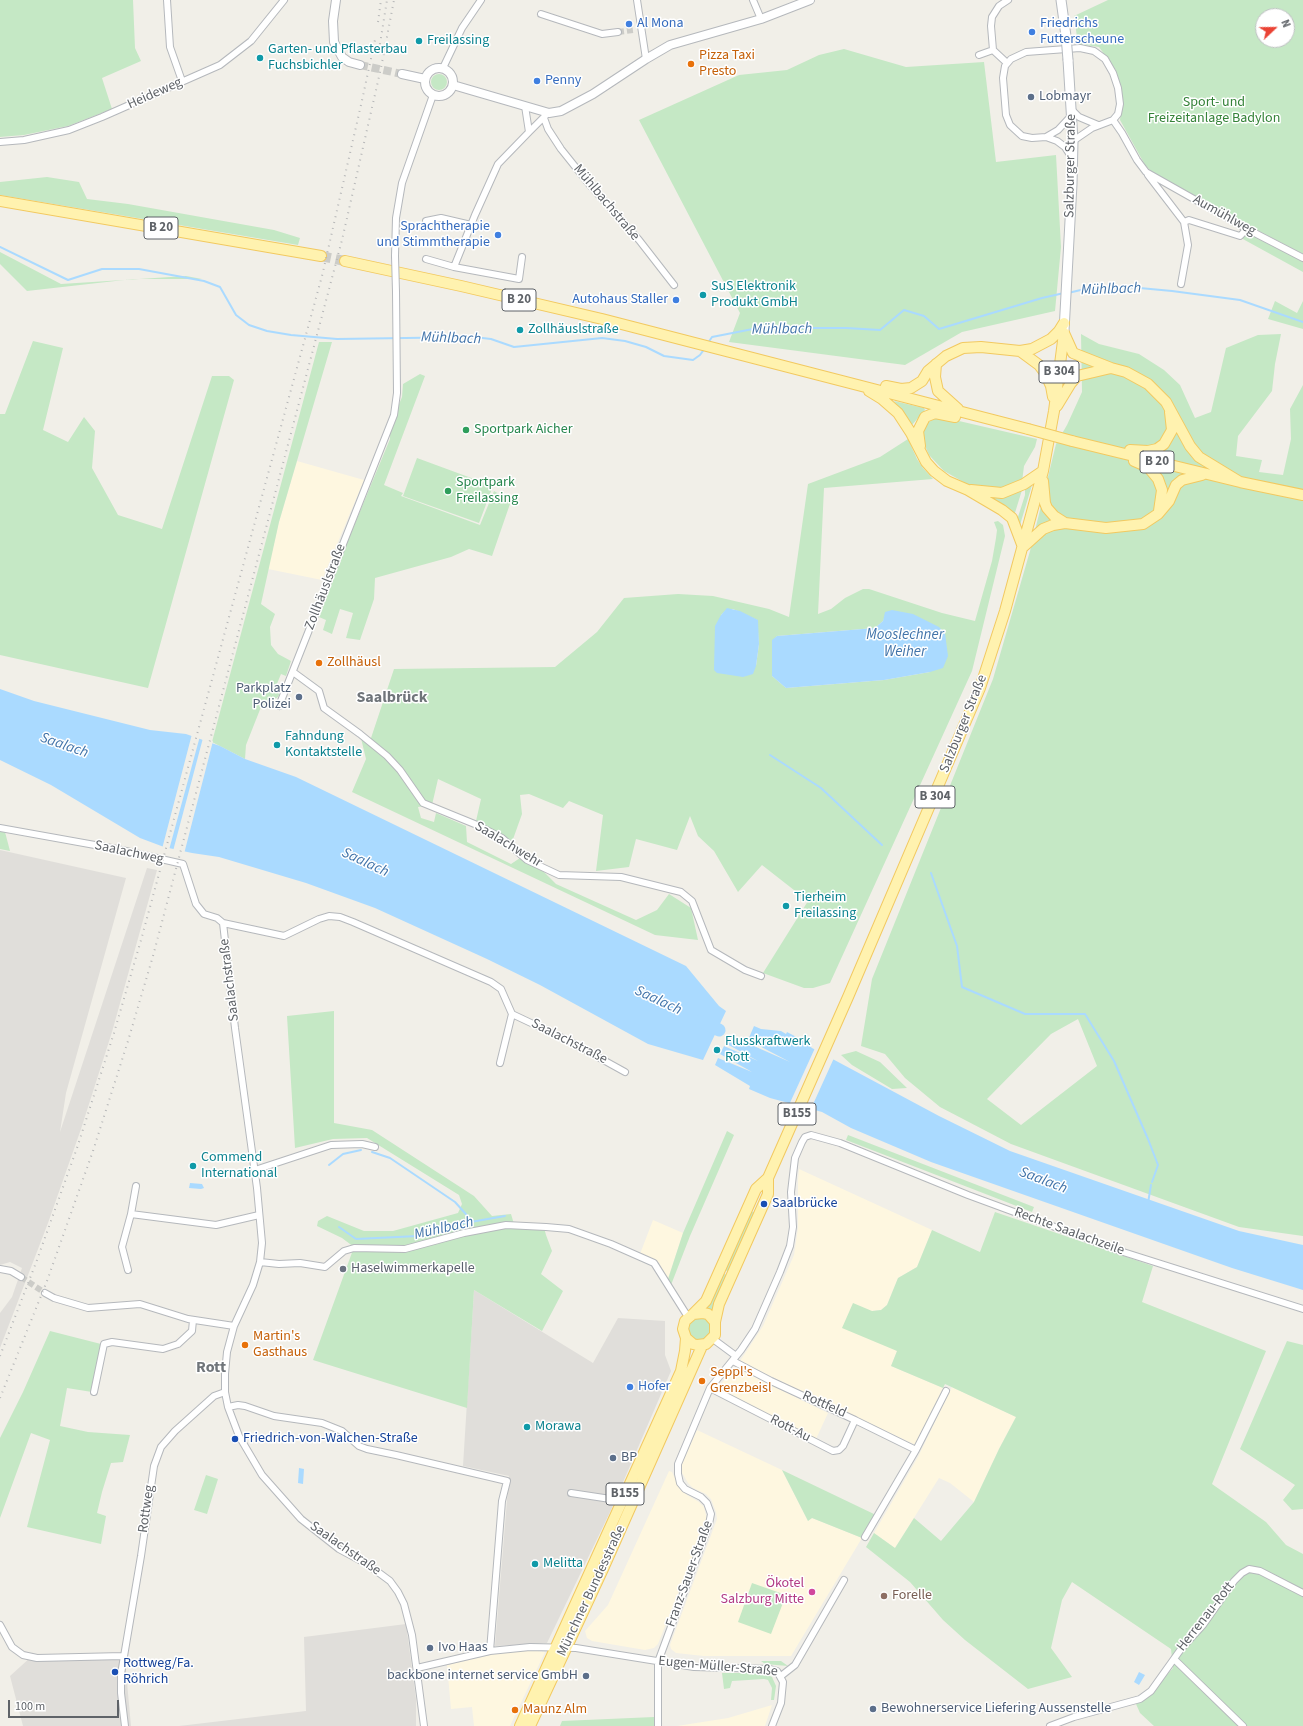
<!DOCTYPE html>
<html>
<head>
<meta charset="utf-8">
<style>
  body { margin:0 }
  #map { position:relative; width:1303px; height:1726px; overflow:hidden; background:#f1efe8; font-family:"Source Sans 3",sans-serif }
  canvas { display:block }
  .north { position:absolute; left:1255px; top:8px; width:40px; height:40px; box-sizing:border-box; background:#fff; border:1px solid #bfc1c3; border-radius:50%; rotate:68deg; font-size:11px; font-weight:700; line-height:16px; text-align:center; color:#5f6368 }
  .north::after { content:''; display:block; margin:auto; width:14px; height:18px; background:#ea4335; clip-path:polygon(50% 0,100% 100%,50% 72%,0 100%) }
  .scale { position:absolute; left:8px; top:1700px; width:111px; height:18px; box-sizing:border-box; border:2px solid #5f6368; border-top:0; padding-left:5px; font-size:12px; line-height:14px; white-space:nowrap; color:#5f6368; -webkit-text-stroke:3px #fff; paint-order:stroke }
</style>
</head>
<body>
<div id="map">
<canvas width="1303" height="1726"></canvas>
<div class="north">N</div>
<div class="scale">100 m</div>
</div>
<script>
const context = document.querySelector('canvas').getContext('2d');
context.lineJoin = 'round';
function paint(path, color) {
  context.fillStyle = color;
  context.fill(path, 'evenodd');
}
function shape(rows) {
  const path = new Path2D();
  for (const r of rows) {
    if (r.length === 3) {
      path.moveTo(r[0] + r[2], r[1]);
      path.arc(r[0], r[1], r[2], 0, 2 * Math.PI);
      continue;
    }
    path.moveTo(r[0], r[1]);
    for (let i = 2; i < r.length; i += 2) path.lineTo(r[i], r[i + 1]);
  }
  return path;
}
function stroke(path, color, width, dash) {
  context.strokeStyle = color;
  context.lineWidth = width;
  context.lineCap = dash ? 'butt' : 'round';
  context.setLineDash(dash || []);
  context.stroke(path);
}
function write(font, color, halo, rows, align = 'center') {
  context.font = font + ' "Source Sans 3",sans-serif';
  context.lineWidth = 3;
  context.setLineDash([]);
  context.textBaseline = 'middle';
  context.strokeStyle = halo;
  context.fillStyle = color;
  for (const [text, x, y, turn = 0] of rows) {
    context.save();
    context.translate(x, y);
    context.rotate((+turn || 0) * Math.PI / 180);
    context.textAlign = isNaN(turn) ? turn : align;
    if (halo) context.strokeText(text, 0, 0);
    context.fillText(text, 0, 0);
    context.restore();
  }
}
paint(shape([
  [297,461,364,480,322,580,268,569,279,522],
  [799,1169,932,1230,917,1267,898,1278,887,1305,881,1310,872,1311,897,1351,891,1366,943,1388,916,1445,799,1390,740,1361,763,1326,794,1255,798,1228,798,1180],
  [653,1220,683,1233,668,1279,659,1263,640,1254],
  [734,1368,736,1368,828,1413,816,1439,718,1388],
  [952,1387,1016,1417,999,1449,974,1502,950,1483,939,1478,895,1548,874,1533,918,1457],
  [697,1430,782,1470,808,1521,812,1518,862,1538,791,1656,704,1656,676,1653,671,1649,670,1645,717,1519,716,1512,711,1499,706,1494,693,1488,688,1483,681,1471,682,1464],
  [669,1471,672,1472,679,1487,687,1495,699,1502,704,1507,707,1520,658,1644,654,1648,645,1650,592,1641,587,1638,585,1631,608,1605],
  [528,1650,545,1652,510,1726,474,1726,472,1707,451,1709,447,1665,495,1654],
  [772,1705,765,1726,677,1726,728,1718]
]), '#fef7e0');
paint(shape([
  [0,850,126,878,66,1093,60,1132,147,868,157,870,112,1032,81,1129,48,1223,0,1348,0,1313,12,1297,22,1268,10,1262,0,1265],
  [474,1290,593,1363,618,1318,665,1321,665,1355,671,1371,611,1510,547,1643,495,1646,509,1476,463,1466],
  [406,1624,416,1699,416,1726,179,1726,306,1711,304,1637],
  [119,1653,126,1671,131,1726,23,1726,10,1676,32,1656]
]), '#e0deda');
paint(shape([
  [0,0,133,0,135,48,141,61,102,78,112,109,68,126,24,135,0,137],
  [1108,0,1303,0,1303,254,1159,179,1145,165,1120,120,1122,94,1115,69,1099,47,1078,44,1074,16],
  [1263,16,1287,16,1287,40,1263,40],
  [844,49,906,67,984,62,996,162,1056,155,1061,247,1055,311,962,332,905,365,729,342,740,313,639,120,739,75,787,70,819,55],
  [439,82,8],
  [47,177,79,182,87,199,128,204,274,230,300,238,298,245,0,195,0,182],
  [1247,229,1303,261,1303,272,1241,238],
  [0,252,61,284,186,276,202,279,133,279,27,291,0,264],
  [1275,301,1297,313,1303,301,1303,329,1268,319],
  [1081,334,1099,344,1139,354,1164,370,1180,385,1195,418,1211,412,1226,348,1258,335,1281,334,1275,364,1272,391,1238,436,1236,456,1262,460,1259,472,1283,475,1291,439,1290,409,1303,385,1303,1236,1239,1227,1011,1144,940,1107,905,1078,885,1054,861,1046,872,979,993,679,1030,551,1056,444,1067,425,1082,392],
  [1078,1019,1097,1066,1021,1125,987,1099,1051,1034],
  [33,341,63,348,43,430,68,442,84,417,95,431,92,468,118,515,162,529,212,376,229,376,234,380,148,688,0,655,0,414,5,414],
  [319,342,332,342,279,522,261,604,275,614,270,627,271,645,278,654,291,661,286,676,281,674,274,691,280,693,278,697,261,707,246,745,245,759,212,742],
  [420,374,425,376,384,485,403,493,401,496,480,525,494,491,511,501,492,556,469,549,451,557,375,578,374,599,360,640,346,638,353,613,340,609,332,634,323,630,326,620,319,617,334,574,390,439,390,426,402,397,403,384],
  [894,401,924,408,925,410,912,425],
  [936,418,946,418,1037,439,1035,447,1024,466,1022,482,1006,488,987,489,967,484,944,471,929,455,922,439,923,429,927,423],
  [908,439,917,459,923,468,933,479,824,488,818,614,831,609,845,598,863,589,869,589,942,613,975,621,992,561,996,538,997,530,994,522,998,521,1003,525,1005,536,972,671,830,983,813,988,804,988,763,973,808,901,762,865,738,892,714,851,698,836,690,816,677,850,636,839,629,867,596,871,603,815,569,801,563,808,529,794,520,795,522,814,512,842,476,821,481,799,438,779,432,805,418,807,421,818,434,822,436,813,466,826,467,842,511,864,526,854,556,884,636,920,657,910,669,894,691,908,698,940,655,935,352,792,366,759,360,734,370,741,394,669,555,667,597,632,624,598,678,594,713,596,769,609,789,617,808,484,880,457],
  [727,609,733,609,757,620,759,644,756,666,721,615],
  [885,616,930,672,884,680,786,688,772,676,772,643,777,636,875,628,883,621],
  [417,458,493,486,479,523,403,496],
  [1032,484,1032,485,1020,525,1017,520,1025,495,1025,487],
  [1022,490,1014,516,986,495],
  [0,831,5,832,10,851,0,849],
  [334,1011,334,1123,372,1130,474,1196,492,1216,511,1214,514,1224,543,1224,546,1235,552,1251,541,1274,563,1291,542,1331,474,1290,467,1408,313,1360,354,1247,342,1238,317,1226,318,1221,327,1216,364,1231,393,1231,458,1213,462,1204,459,1195,367,1138,333,1139,295,1148,287,1016],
  [856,1051,880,1062,907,1088,892,1089,852,1065,841,1055],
  [727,1131,734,1135,690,1236,671,1285,668,1279,683,1233],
  [848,1135,1034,1207,1032,1212,846,1140],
  [750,1211,756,1213,729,1272,725,1270],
  [995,1212,1153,1266,1142,1302,1266,1351,1212,1484,1266,1522,1286,1545,1303,1554,1303,1726,1154,1726,1140,1713,1136,1704,1146,1698,1173,1668,1171,1649,1072,1582,1062,1600,1051,1648,1072,1677,1028,1689,965,1640,943,1620,910,1582,866,1547,874,1533,895,1548,914,1518,941,1541,974,1502,999,1449,1016,1417,945,1384,943,1388,891,1366,897,1351,842,1328,853,1303,872,1311,881,1310,887,1305,898,1278,917,1267,932,1230,980,1252],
  [723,1273,728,1276,713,1311,706,1307],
  [700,1329,11],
  [50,1331,101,1344,92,1392,67,1388,60,1426,88,1432,130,1435,123,1462,111,1463,102,1492,97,1513,106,1516,101,1544,27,1527,50,1440,31,1433,0,1518,0,1438,23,1392],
  [1287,1341,1303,1345,1303,1509,1292,1510,1283,1500,1295,1485,1240,1449],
  [782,1470,876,1515,862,1538,812,1518,808,1521],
  [206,1475,218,1479,207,1514,194,1510],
  [752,1583,786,1595,771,1634,738,1622],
  [761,1661,781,1661,788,1666,765,1664],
  [722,1673,763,1673,768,1675,772,1677,776,1686,774,1700,771,1700,772,1688,768,1680,764,1679,732,1681,730,1688,724,1689],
  [654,1717,654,1726,560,1726,562,1721]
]), '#c5e8c5');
paint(shape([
  [727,608,740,611,758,620,759,644,756,666,753,674,743,677,717,673,714,670,715,626,721,615],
  [892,610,913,614,939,627,945,633,948,656,943,668,930,672,884,680,786,688,772,676,772,640,777,636,875,628,883,621,885,612],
  [0,689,34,701,150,730,186,734,220,746,245,759,296,777,686,966,719,1006,726,1011,703,1060,648,1044,540,985,487,959,375,908,306,883,219,857,192,853,164,847,140,838,51,785,0,760],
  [754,1026,761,1029,781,1031,786,1034,787,1032,804,1041,812,1048,939,1116,1010,1151,1239,1231,1303,1245,1303,1290,1232,1268,931,1162,851,1128,822,1112,770,1098,749,1089,750,1086,715,1065,718,1058,752,1072,720,1054,724,1046,758,1061,725,1043,729,1035,790,1062,748,1040],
  [190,1183,202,1184,204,1188,201,1189,189,1188],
  [299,1468,304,1469,303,1484,298,1483],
  [1139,1672,1145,1675,1139,1685,1134,1682]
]), '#aadaff');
paint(shape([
  [192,734,200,736,169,850,162,849],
  [203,738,213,741,184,854,173,851],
  [815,1048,834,1058,810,1111,789,1105]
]), '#f1efe8');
stroke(shape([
  [0,247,68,280,102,269,139,269,204,281,220,287,236,315,249,325,267,331,291,335,337,339,474,337,491,339,514,347,602,338,625,341,646,347,664,356,693,360,700,355,705,348],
  [1068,293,1085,289,1129,287,1172,291,1240,300,1303,322],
  [708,343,712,337,758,328,846,328,880,330,904,310,924,316,939,329,1042,298,1064,293],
  [770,755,821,788,882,845],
  [931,873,957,946,962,987,1025,1014,1085,1014,1114,1061,1148,1139,1158,1165,1152,1182],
  [372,1152,390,1158,455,1202,473,1222],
  [329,1165,343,1154,361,1150],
  [1148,1203,1151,1185],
  [339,1227,356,1239,418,1236,442,1227,505,1216]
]), '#aadaff', 2);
stroke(shape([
  [701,1021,719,1030]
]), '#aadaff', 13);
stroke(shape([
  [618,32,634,30],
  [21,1277,45,1293]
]), '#ccccc8', 6, [6, 3]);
stroke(shape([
  [360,65,402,74]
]), '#ccccc8', 8, [8, 4]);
stroke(shape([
  [321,256,345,261]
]), '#ccccc8', 10, [10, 5]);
const minor = shape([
  [167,0,170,47,182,81],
  [637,0,646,59],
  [753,0,761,19],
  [541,14,602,34,618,32],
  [993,50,991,26,992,17,999,6,1008,0],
  [979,55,993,50,1007,63],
  [443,68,462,28,481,0],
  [1071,109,1079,117,1098,125],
  [544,118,548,129,561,149,589,184,639,240,674,285],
  [1113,120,1122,133,1137,160,1146,172,1247,229,1303,258],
  [529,132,546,115],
  [1046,137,1058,130,1072,115],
  [0,142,24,140,69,130,102,117,220,65,251,41,284,0],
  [1072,158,1065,147,1057,141,1046,137,1032,138,1022,136,1010,125,1006,115,1003,78,1005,66,1011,59,1026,52,1080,48,1094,51,1105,59,1113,73,1118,88,1120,104,1118,114,1113,120,1092,128,1073,141],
  [1148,175,1184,222,1188,245,1181,284],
  [426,221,441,218,471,225],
  [1184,222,1189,220,1240,236,1247,229],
  [395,256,396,218,402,183,433,95],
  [426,259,454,267,519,279,522,257],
  [454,267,475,215,498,164,529,132,525,106],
  [293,672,319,691,324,708,360,734,387,756,400,770,423,803,477,825,502,838,527,860,559,875,621,877,681,892,692,901,711,950,745,970,761,976],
  [279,706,394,415,397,393,396,292],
  [0,828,117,849,183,864,196,904,204,914,217,918,223,923,284,936,319,919,329,916,340,917,353,922,491,982,501,989,512,1014,569,1041,625,1072],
  [223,923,235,1028,257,1188,262,1243,260,1262,253,1285,234,1326,227,1352,225,1374,225,1392,228,1407,239,1436,262,1475,301,1519,339,1549,367,1564,390,1581,398,1592,404,1604,412,1635,424,1726],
  [500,1063,512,1014],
  [255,1170,331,1145,362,1144,375,1147],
  [136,1186,131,1214,216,1225,259,1215],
  [260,1262,279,1264,300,1263,325,1267,344,1251,354,1248,405,1249,464,1233,506,1225,546,1227,569,1229,611,1244,654,1263,688,1317],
  [0,1269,11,1271,21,1277],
  [128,1270,122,1247,131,1214],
  [45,1293,54,1298,88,1308,140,1304,188,1319,234,1326],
  [713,1339,736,1356],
  [733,1361,771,1381,855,1420,916,1450],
  [710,1388,833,1451,839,1450,843,1446,855,1420],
  [94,1392,104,1344,112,1342,163,1349,178,1344,192,1331,193,1320],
  [228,1407,238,1405,245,1406,274,1416,322,1423,342,1431,359,1446,367,1449,396,1455,507,1481,502,1501,490,1651],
  [571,1493,617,1500,621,1503],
  [865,1537,916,1450,946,1391],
  [0,1625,12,1647,23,1655,37,1658,123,1656],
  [1174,1659,1243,1726],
  [417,1668,490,1651,530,1647,576,1648,694,1667,770,1669,777,1671,783,1682,781,1703,772,1726],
  [781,1676,795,1665,844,1580],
  [125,1726,121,1693,121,1674,141,1556,154,1466,161,1447,175,1431,214,1396,225,1392],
  [658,1726,658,1662,709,1524,711,1514,707,1503,701,1497,685,1489,680,1483,678,1474,678,1464,710,1388,741,1350,755,1329,780,1272,790,1246,793,1227,791,1192,795,1158,802,1142,805,1137,811,1135,840,1143,968,1195,1120,1251,1303,1309],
  [1050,1726,1074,1717,1140,1699,1151,1691,1181,1649,1203,1625,1234,1581,1242,1573,1249,1569,1260,1571,1303,1593]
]);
const tertiary = shape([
  [336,0,333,21,334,42,342,57,349,62,360,65],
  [439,82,14],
  [402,74,425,79],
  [453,85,549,113,561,111,593,94,646,59,670,45,761,19,810,0]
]);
const secondary = shape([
  [1061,0,1066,36],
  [1064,331,1072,184,1073,141,1068,60]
]);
const primary = shape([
  [0,201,321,256],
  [345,261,461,286,602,319,1028,429],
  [1064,333,1073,353,1111,368,1126,372,1148,384,1166,402,1190,446,1199,457,1240,482],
  [1020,351,1039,365,1045,373,1051,386,1053,397],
  [936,364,935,377,938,391,958,409],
  [886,386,901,389,911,388,922,381,928,371,946,356,963,348,981,347,1020,351,1032,349,1051,339,1059,331,1064,323],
  [869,391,882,399,898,413,911,433,926,462,934,471,947,481,968,490,1002,510,1012,518,1023,547],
  [1057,406,1071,383,1077,376,1111,368],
  [1072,441,1240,482,1303,495],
  [920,446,918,431,925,417,935,413,955,417],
  [1130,450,1148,451,1157,449,1164,444,1172,430,1170,412],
  [1134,461,1148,467,1158,479,1162,490,1159,511],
  [1043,481,1045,503,1047,508,1054,516,1065,523],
  [971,490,1002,493,1024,484,1043,471],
  [1023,547,1043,529,1053,525,1065,523,1106,528,1143,524,1158,514,1169,501,1176,485,1182,480,1202,475],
  [693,1314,706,1301,756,1189,768,1178,848,997,980,688,1005,611,1043,471,1054,411,1064,333],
  [715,1322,719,1304,768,1194,768,1178],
  [520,1726,681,1371,685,1351,686,1338,683,1329,685,1321,693,1314,703,1313,708,1314,715,1322,715,1335,706,1344,697,1345,693,1344,686,1338],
  [530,1726,603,1569,702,1346]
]);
stroke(minor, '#b5b8bc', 8);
stroke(tertiary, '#b5b8bc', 10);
stroke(secondary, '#b6babf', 11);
stroke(primary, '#f2c960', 12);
stroke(minor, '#fff', 6);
stroke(tertiary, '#fff', 8);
stroke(secondary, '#fff', 9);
stroke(primary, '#fff2af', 10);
stroke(shape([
  [378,22,381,0],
  [379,50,387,0],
  [0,1356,37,1260,77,1148,114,1033,141,940,322,276,361,105,375,40],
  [0,1398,47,1281,93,1151,128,1041,153,956,342,240,381,68,394,0]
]), '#b6b7b8', 2, [1, 5]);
const minorBridge = shape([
  [395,256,396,292]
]);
const secondaryBridge = shape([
  [1066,36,1068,60]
]);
const primaryBridge = shape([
  [1028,429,1072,441]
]);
stroke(minorBridge, '#b5b8bc', 8, []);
stroke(secondaryBridge, '#b6babf', 11, []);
stroke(primaryBridge, '#f2c960', 12, []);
stroke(minorBridge, '#fff', 6);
stroke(secondaryBridge, '#fff', 9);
stroke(primaryBridge, '#fff2af', 10);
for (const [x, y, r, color] of [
  [629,24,4,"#3f7fe0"],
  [1032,32,4,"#3f7fe0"],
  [419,41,4,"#0f9aa8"],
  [260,58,4,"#0f9aa8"],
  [691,64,4,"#e8710a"],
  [537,81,4,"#3f7fe0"],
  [1031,97,4,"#5c6f8a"],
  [498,235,4,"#3f7fe0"],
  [703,295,4,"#0f9aa8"],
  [676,300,4,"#3f7fe0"],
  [520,330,4,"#0f9aa8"],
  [466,430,4,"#2e9e5b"],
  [448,491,4,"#2e9e5b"],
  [319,663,4,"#e8710a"],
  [299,697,4,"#5c6f8a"],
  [277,745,4,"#0f9aa8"],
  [786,906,4,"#0f9aa8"],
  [717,1050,4,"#0f9aa8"],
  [193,1166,4,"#0f9aa8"],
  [764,1204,4,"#1a4fb4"],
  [343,1269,4,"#6b7280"],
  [245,1345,4,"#e8710a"],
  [702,1381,4,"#e8710a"],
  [630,1387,4,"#3f7fe0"],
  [527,1427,4,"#0f9aa8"],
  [235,1439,4,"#1a4fb4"],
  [613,1458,4,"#5c6f8a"],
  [535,1564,4,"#0f9aa8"],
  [812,1592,4,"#d1479c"],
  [884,1596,4,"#8d6e63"],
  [430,1648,4,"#5c6f8a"],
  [115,1672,4,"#1a4fb4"],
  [586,1676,4,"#5c6f8a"],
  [873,1709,4,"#5c6f8a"],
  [515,1710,4,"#e8710a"]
]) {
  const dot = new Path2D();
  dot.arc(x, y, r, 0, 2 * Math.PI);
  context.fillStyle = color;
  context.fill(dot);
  stroke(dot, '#fff', 1.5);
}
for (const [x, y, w] of [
  [161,228,34],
  [519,300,34],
  [1059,372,40],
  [1157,462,34],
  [935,797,40],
  [797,1114,38],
  [625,1494,38]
]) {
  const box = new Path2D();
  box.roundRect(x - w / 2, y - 11, w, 22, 3);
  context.fillStyle = '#fff';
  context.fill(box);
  stroke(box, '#5f6368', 1);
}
write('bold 13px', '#5f6368', null, [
  ["B 20",161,228],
  ["B 20",519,300],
  ["B 304",1059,372],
  ["B 20",1157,462],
  ["B 304",935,797],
  ["B155",797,1114],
  ["B155",625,1494]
]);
write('14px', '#366cbe', '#fff', [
  ["Al Mona",637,24],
  ["Friedrichs",1040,24],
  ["Futterscheune",1040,40],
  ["Penny",545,81],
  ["Sprachtherapie",490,227,"right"],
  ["und Stimmtherapie",490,243,"right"],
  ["Autohaus Staller",668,300,"right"],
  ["Hofer",638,1387]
], 'left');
write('14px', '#0d838f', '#fff', [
  ["Freilassing",427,41],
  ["Garten- und Pflasterbau",268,50],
  ["Fuchsbichler",268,66],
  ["SuS Elektronik",711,287],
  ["Produkt GmbH",711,303],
  ["Zollhäuslstraße",528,330],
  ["Fahndung",285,737],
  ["Kontaktstelle",285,753],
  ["Tierheim",794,898],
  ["Freilassing",794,914],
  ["Flusskraftwerk",725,1042],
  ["Rott",725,1058],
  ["Commend",201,1158],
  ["International",201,1174],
  ["Morawa",535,1427],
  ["Melitta",543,1564]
], 'left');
write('14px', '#c56008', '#fff', [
  ["Pizza Taxi",699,56],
  ["Presto",699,72],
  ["Zollhäusl",327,663],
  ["Martin's",253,1337],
  ["Gasthaus",253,1353],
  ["Seppl's",710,1373],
  ["Grenzbeisl",710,1389],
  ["Maunz Alm",523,1710]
], 'left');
write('14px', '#5f6368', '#fff', [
  ["Heideweg",155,94,-24],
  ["Salzburger Straße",1071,166,-89],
  ["Mühlbachstraße",606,203,50],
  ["Aumühlweg",1224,216,29],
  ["Zollhäuslstraße",326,587,-69],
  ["Salzburger Straße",964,724,-68],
  ["Saalachwehr",508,845,31],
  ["Saalachweg",129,853,12],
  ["Saalachstraße",230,980,-97],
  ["Saalachstraße",569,1042,27],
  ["Rechte Saalachzeile",1069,1232,20],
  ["Rottfeld",824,1405,24],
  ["Rott-Au",790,1429,27],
  ["Rottweg",147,1509,-82],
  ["Saalachstraße",345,1549,35],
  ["Franz-Sauer-Straße",690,1574,-70],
  ["Münchner Bundesstraße",592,1591,-65],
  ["Herrenau-Rott",1206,1617,-52],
  ["Eugen-Müller-Straße",718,1667,5]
]);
write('14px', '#4e5e75', '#fff', [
  ["Lobmayr",1039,97],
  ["Parkplatz",291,689,"right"],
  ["Polizei",291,705,"right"],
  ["BP",621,1458],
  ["Ivo Haas",438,1648],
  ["backbone internet service GmbH",578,1676,"right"],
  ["Bewohnerservice Liefering Aussenstelle",881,1709]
], 'left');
write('14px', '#348238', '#fff', [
  ["Sport- und",1214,103],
  ["Freizeitanlage Badylon",1214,119]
]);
write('14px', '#27864d', '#fff', [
  ["Sportpark Aicher",474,430],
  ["Sportpark",456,483],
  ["Freilassing",456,499]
], 'left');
write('14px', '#164399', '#fff', [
  ["Saalbrücke",772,1204],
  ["Friedrich-von-Walchen-Straße",243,1439],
  ["Rottweg/Fa.",123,1664],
  ["Röhrich",123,1680]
], 'left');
write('14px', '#5b616d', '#fff', [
  ["Haselwimmerkapelle",351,1269]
], 'left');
write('14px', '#b23c85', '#fff', [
  ["Ökotel",804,1584],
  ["Salzburg Mitte",804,1600]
], 'right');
write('14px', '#785e54', '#fff', [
  ["Forelle",892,1596]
], 'left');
write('italic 15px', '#4174aa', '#fff', [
  ["Mühlbach",1111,290,-2],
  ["Mühlbach",782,330,-1],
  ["Mühlbach",451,339,2],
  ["Mooslechner",905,636],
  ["Weiher",905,653],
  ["Saalach",64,746,19],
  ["Saalach",365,863,25],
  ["Saalach",658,1001,25],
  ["Saalach",1043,1181,21],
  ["Mühlbach",444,1229,-13]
]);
write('bold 16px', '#70757a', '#fff', [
  ["Saalbrück",392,698],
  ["Rott",211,1368]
]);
</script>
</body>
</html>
